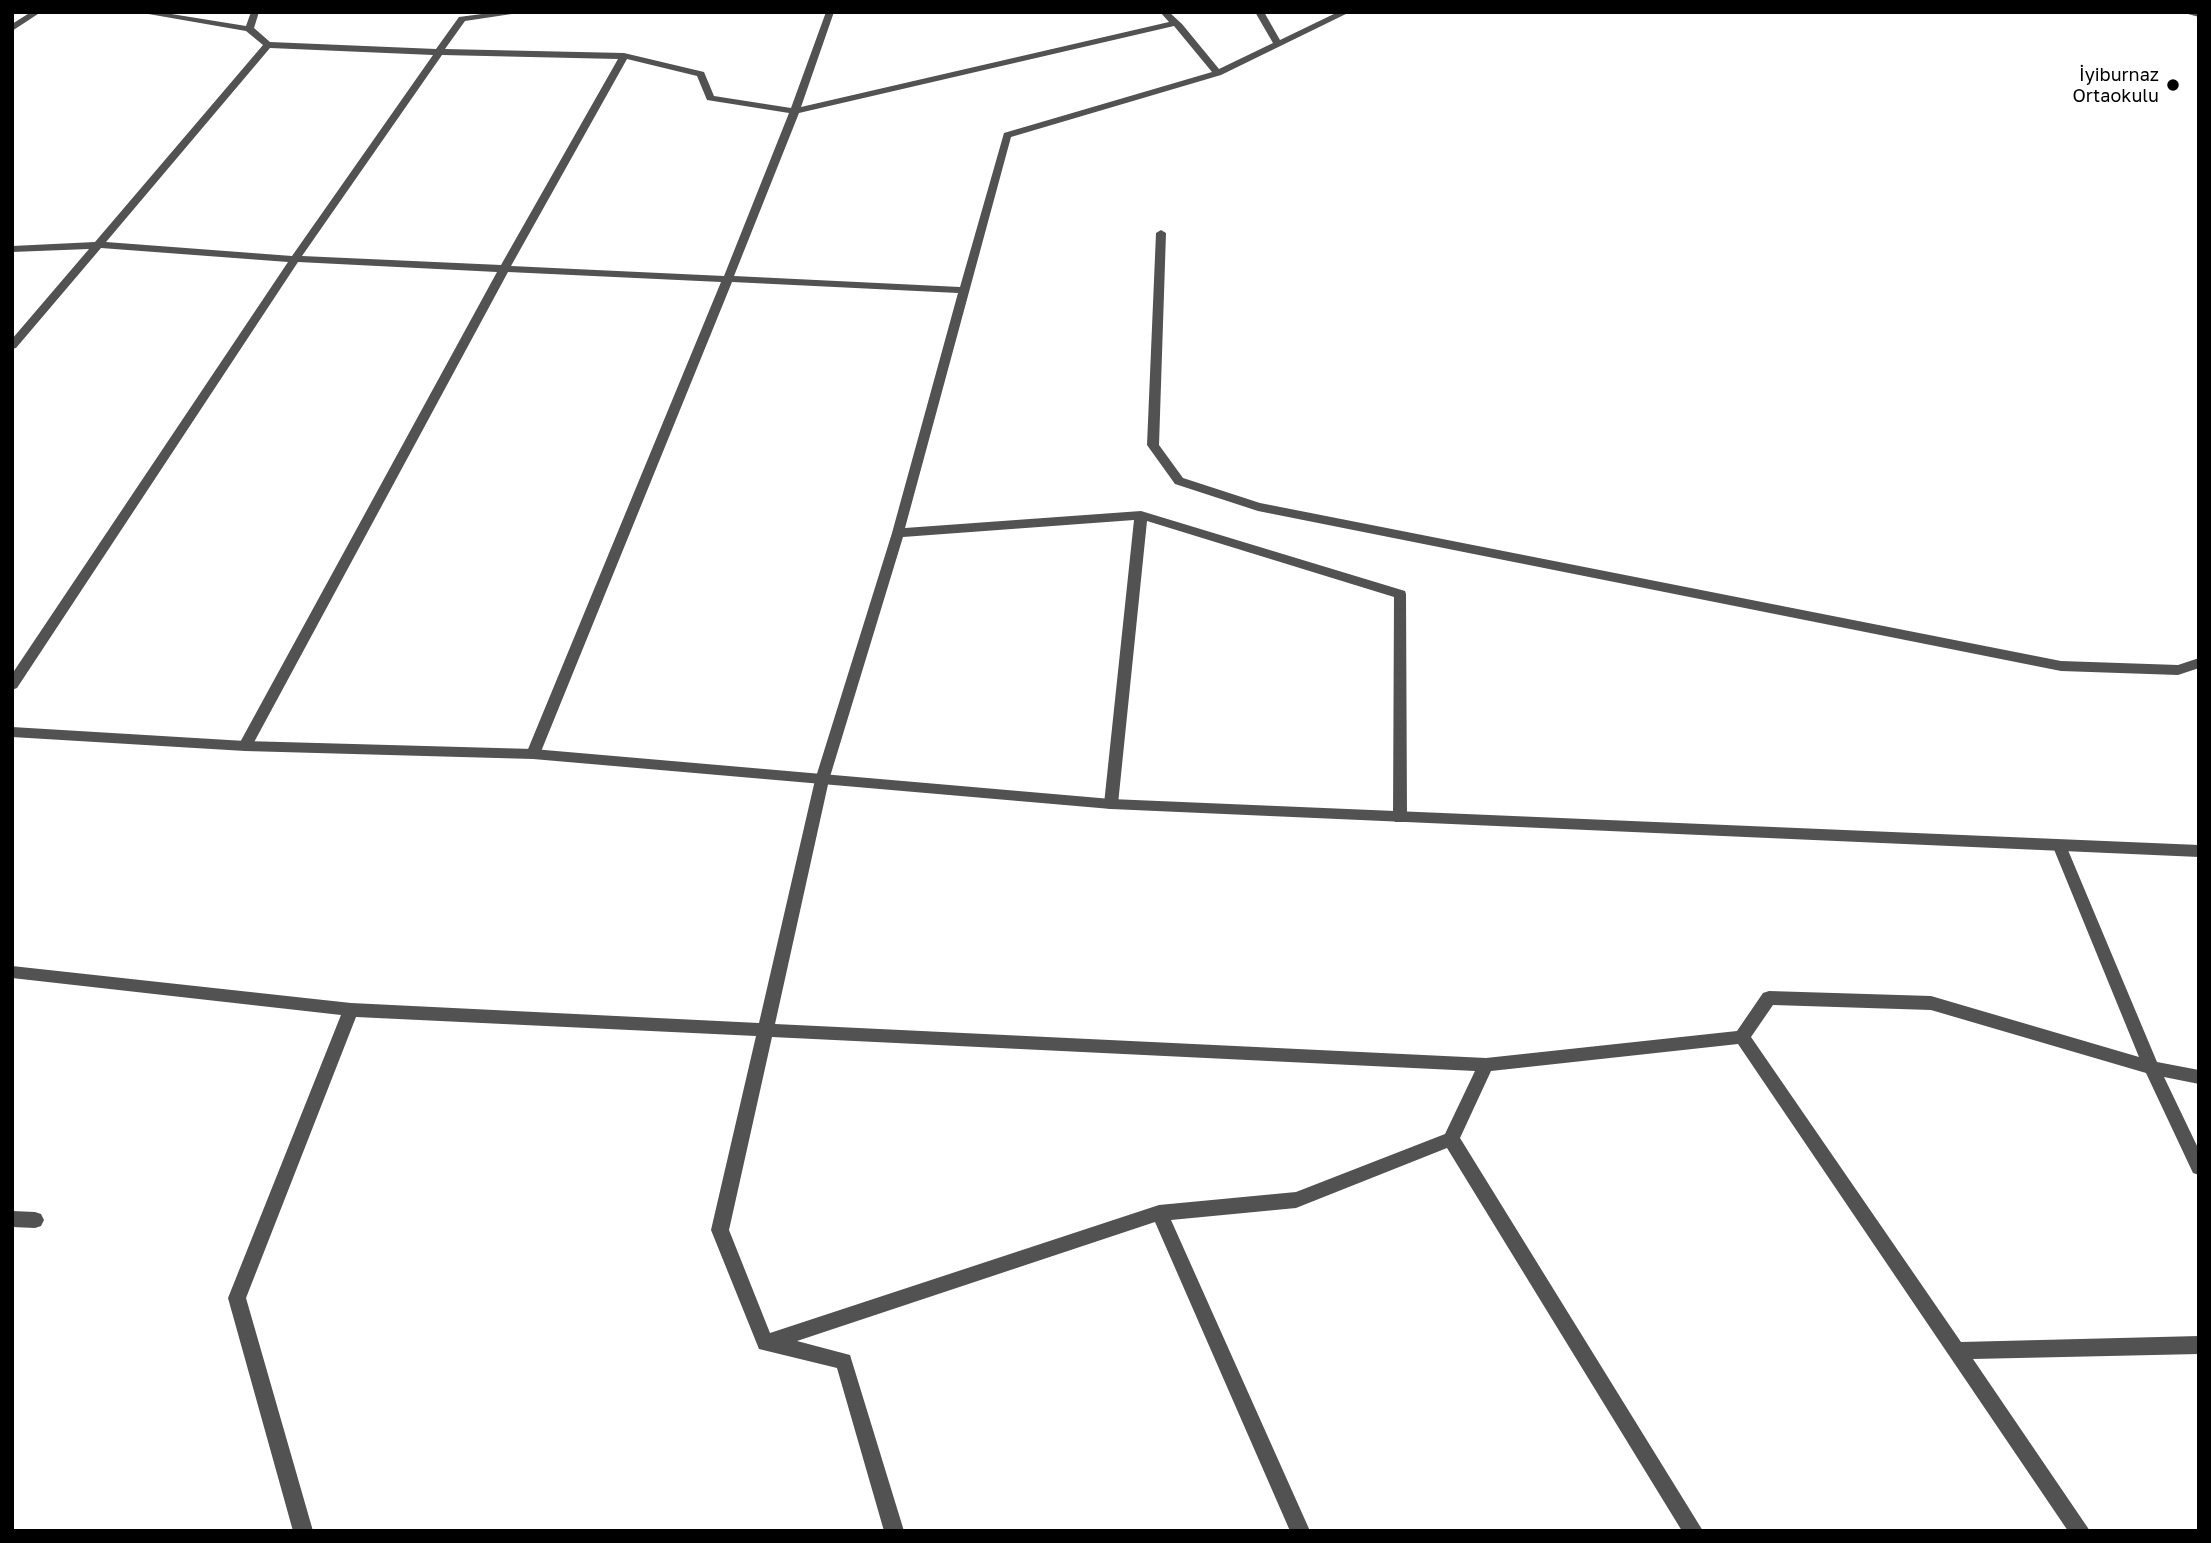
<!DOCTYPE html>
<html>
<head>
<meta charset="utf-8">
<style>
  body { margin:0 }
  #map { position:relative; width:2211px; height:1543px; overflow:hidden; background:#fff; font-family:"Golos Text",sans-serif }
  canvas { display:block }
  .frame { position:absolute; inset:0; border:14px solid #000; pointer-events:none }
</style>
</head>
<body>
<div id="map">
<canvas width="2211" height="1543"></canvas>
<div class="frame"></div>
</div>
<script>
const context = document.querySelector('canvas').getContext('2d');
context.lineJoin = 'round';
function shape(rows) {
  const path = new Path2D();
  for (const r of rows) {
    path.moveTo(r[0], r[1]);
    for (let i = 2; i < r.length; i += 2) path.lineTo(r[i], r[i + 1]);
  }
  return path;
}
function paint(path, color) {
  context.fillStyle = color;
  context.fill(path, 'evenodd');
}
function stroke(path, color, width, dash) {
  context.strokeStyle = color;
  context.lineWidth = width;
  context.lineCap = dash ? 'butt' : 'round';
  context.setLineDash(dash || []);
  context.stroke(path);
}
function write(font, color, halo, rows, align = 'center') {
  context.font = font + ' "Golos Text",sans-serif';
  context.lineWidth = 5;
  context.setLineDash([]);
  context.textBaseline = 'middle';
  context.strokeStyle = halo;
  context.fillStyle = color;
  for (const [text, x, y, turn = 0] of rows) {
    context.save();
    context.translate(x, y);
    context.rotate((+turn || 0) * Math.PI / 180);
    context.textAlign = isNaN(turn) ? turn : align;
    if (halo) context.strokeText(text, 0, 0);
    context.fillText(text, 0, 0);
    context.restore();
  }
}
paint(shape([
  [1161,230,1166,233,1159,445,1183,478,1260,503,2061,661,2178,665,2199,658,2199,668,2178,675,2061,671,1258,511,1175,484,1147,445,1156,233,1161,230]
]), '#525252');
paint(shape([
  [31,12,41,12,12,31,12,24,31,12],
  [137,12,159,12,246,26,251,12,259,12,254,28,270,42,436,49,459,17,497,12,525,12,465,21,445,49,624,53,704,72,714,96,791,108,826,12,834,12,801,107,1169,22,1160,12,1169,12,1182,24,1219,69,1273,43,1255,12,1264,12,1280,40,1338,12,1350,12,1221,75,1011,137,905,528,1141,511,1405,591,1406,594,1407,818,1405,822,1395,822,1393,818,1394,597,1147,521,1118,804,1116,808,1111,809,1106,808,1104,804,1134,520,903,537,829,780,775,1024,1486,1058,1737,1031,1763,993,1769,991,1931,996,2139,1057,2053,847,2055,843,2060,841,2065,843,2157,1062,2199,1070,2199,1084,2164,1077,2199,1150,2199,1175,2193,1173,2146,1073,1931,1010,1773,1005,1751,1037,1961,1342,2199,1336,2199,1354,1973,1359,2090,1531,2068,1531,1738,1044,1491,1071,1460,1138,1703,1531,1682,1531,1447,1148,1296,1208,1171,1220,1310,1531,1290,1531,1155,1222,797,1341,850,1355,904,1531,884,1531,837,1368,759,1349,711,1230,756,1036,356,1017,246,1298,313,1531,293,1531,228,1298,341,1015,12,978,12,966,351,1003,759,1023,815,780,892,533,958,293,732,282,540,754,533,759,526,754,721,282,508,272,252,746,245,751,238,746,497,272,298,262,17,688,12,690,12,674,288,262,101,248,16,348,12,349,12,339,89,249,12,252,12,246,95,242,263,45,246,31,137,12],
  [1174,26,1212,72,1004,133,960,287,734,276,799,113,1174,26],
  [270,48,433,55,292,256,106,242,270,48],
  [442,55,618,59,501,265,302,256,442,55],
  [627,59,697,76,707,100,789,113,724,276,511,266,627,59],
  [772,1037,1475,1071,1445,1134,1296,1192,1159,1205,770,1333,729,1230,772,1037],
  [2187,12,2199,12,2199,17,2188,14,2187,12],
  [12,1211,35,1212,41,1214,44,1220,41,1226,35,1228,12,1227,12,1211]
]), '#525252');
paint(shape([
  [12,727,245,741,533,749,1111,799,2199,845,2199,857,1111,809,533,759,245,751,12,737,12,727]
]), '#525252');
for (const [x, y, r, color] of [
  [2173,85,7,"#000"]
]) {
  const dot = new Path2D();
  dot.arc(x, y, r, 0, 2 * Math.PI);
  context.fillStyle = color;
  context.fill(dot);
  stroke(dot, '#fff', 2.5);
}
write('18px', '#000', '#fff', [
  ["İyiburnaz",2159,75],
  ["Ortaokulu",2159,96]
], 'right');
</script>
</body>
</html>
